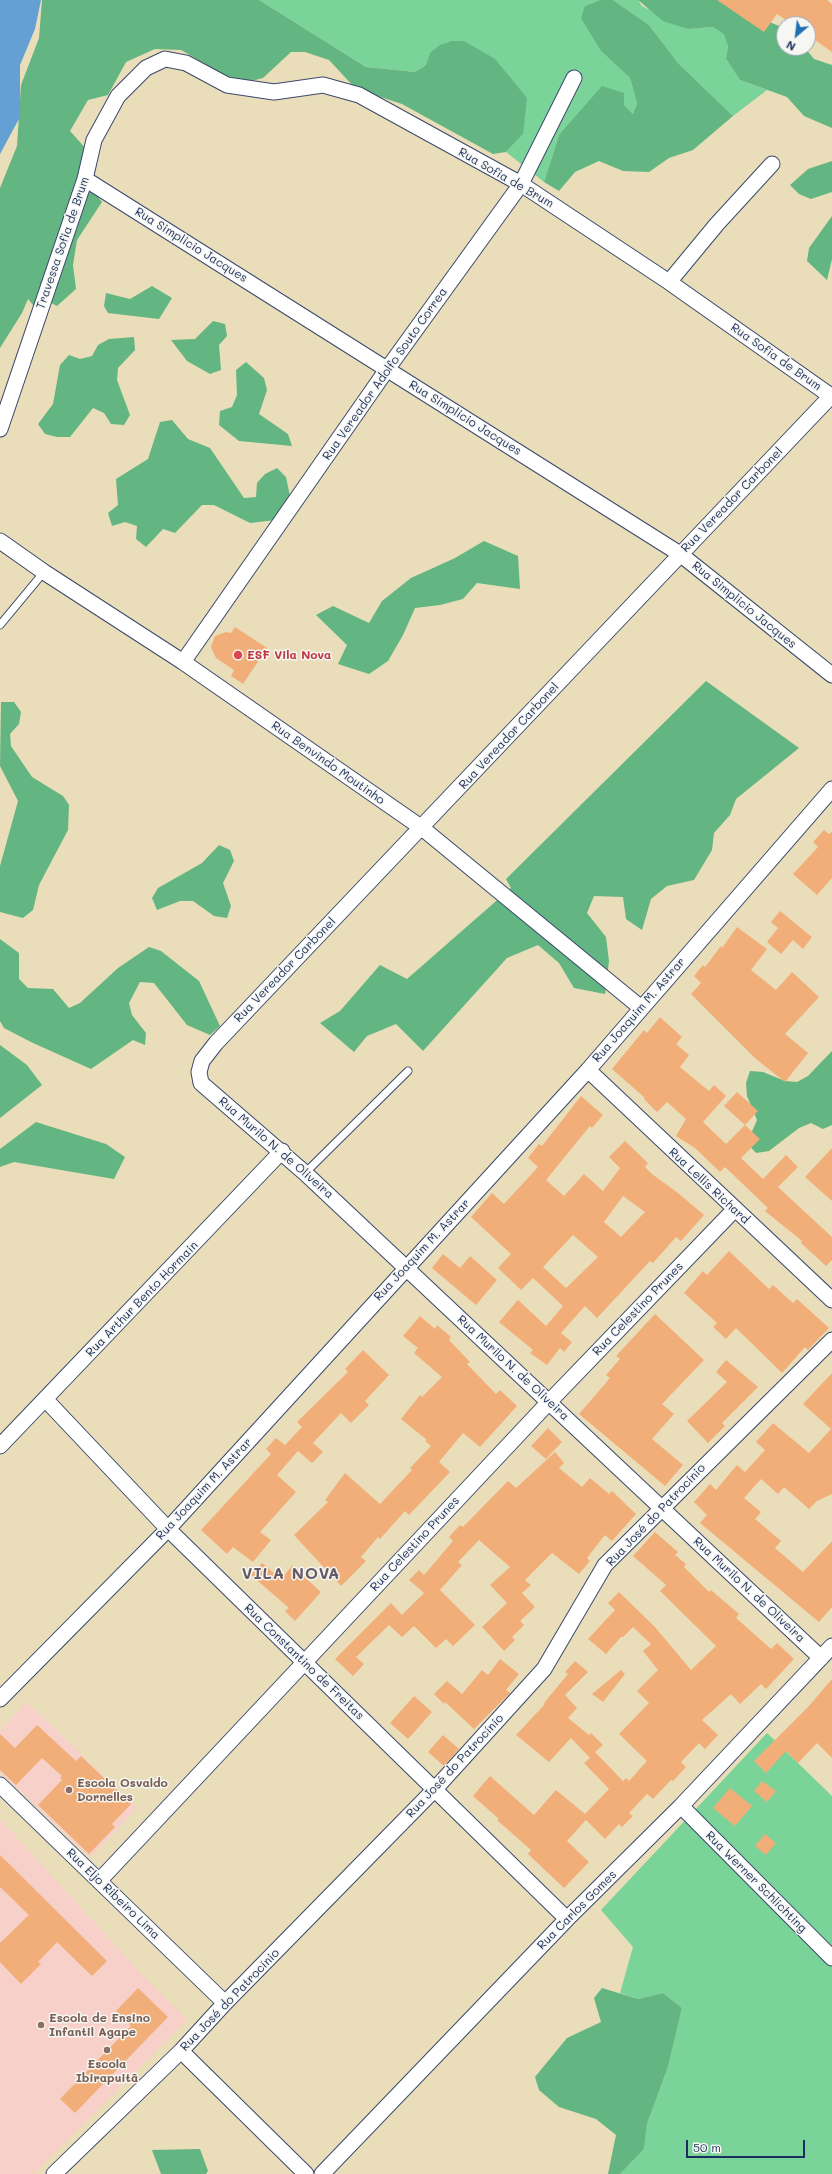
<!DOCTYPE html>
<html>
<head>
<meta charset="utf-8">
<style>
  body { margin:0 }
  #map { position:relative; width:832px; height:2174px; overflow:hidden; background:#e9deb9; font-family:Mali,sans-serif }
  canvas { display:block }
  .north { position:absolute; left:776px; top:16px; width:40px; height:40px; box-sizing:border-box; background:#f6f6f2; border:1px solid #9ea6b7; border-radius:50%; rotate:208deg; font-size:11px; font-weight:700; line-height:16px; text-align:center; color:#1b2f5e }
  .north::after { content:''; display:block; margin:auto; width:14px; height:18px; background:#1f6fb2; clip-path:polygon(50% 0,100% 100%,50% 72%,0 100%) }
  .scale { position:absolute; left:686px; top:2140px; width:119px; height:18px; box-sizing:border-box; border:2px solid #1b2f5e; border-top:0; padding-left:5px; font-size:12px; line-height:14px; white-space:nowrap; color:#1b2f5e; -webkit-text-stroke:3px #f6f6f2; paint-order:stroke }
</style>
</head>
<body>
<div id="map">
<canvas width="832" height="2174"></canvas>
<div class="north">N</div>
<div class="scale">50 m</div>
</div>
<script>
const context = document.querySelector('canvas').getContext('2d');
context.lineJoin = 'round';
function paint(path, color) {
  context.fillStyle = color;
  context.fill(path, 'evenodd');
}
function shape(rows) {
  const path = new Path2D();
  for (const r of rows) {
    path.moveTo(r[0], r[1]);
    for (let i = 2; i < r.length; i += 2) path.lineTo(r[i], r[i + 1]);
  }
  return path;
}
function stroke(path, color, width, dash) {
  context.strokeStyle = color;
  context.lineWidth = width;
  context.lineCap = dash ? 'butt' : 'round';
  context.setLineDash(dash || []);
  context.stroke(path);
}
function write(font, color, halo, rows, align = 'center') {
  context.font = font + ' Mali,sans-serif';
  context.lineWidth = 3;
  context.setLineDash([]);
  context.textBaseline = 'middle';
  context.strokeStyle = halo;
  context.fillStyle = color;
  for (const [text, x, y, turn = 0] of rows) {
    context.save();
    context.translate(x, y);
    context.rotate((+turn || 0) * Math.PI / 180);
    context.textAlign = isNaN(turn) ? turn : align;
    if (halo) context.strokeText(text, 0, 0);
    context.fillText(text, 0, 0);
    context.restore();
  }
}
paint(shape([
  [27,1702,137,1808,90,1858,0,1772,0,1730],
  [0,1819,138,1970,187,2020,34,2174,0,2174]
]), '#f7d1c9');
paint(shape([
  [259,0,600,0,585,6,601,51,630,78,637,102,633,114,624,105,559,135,544,182,506,152,523,134,426,65,415,72,366,67],
  [613,0,638,0,642,6,687,29,713,27,725,34,728,46,726,59,740,80,767,90,733,116,678,63,649,25],
  [767,1733,832,1796,832,2174,620,2174,644,2149,647,2124,668,2067,682,2008,663,1993,638,1999,620,1993,633,1947,601,1910]
]), '#7ad399');
paint(shape([
  [42,0,259,0,366,67,415,72,426,65,430,53,440,45,452,41,464,41,495,59,527,98,523,134,506,152,493,154,402,104,356,89,329,60,305,52,291,52,263,78,251,81,226,76,181,50,155,49,126,62,108,95,88,100,70,131,96,160,86,182,102,202,77,240,73,265,76,289,57,306,46,300,33,305,28,299,22,313,0,348,0,188,17,146,21,85,39,38],
  [600,0,613,0,649,25,678,63,733,116,693,150,669,158,649,172,623,171,599,161,575,172,559,191,544,182,559,135,602,86,624,93,624,105,633,114,637,103,630,78,601,51,581,18,585,6],
  [638,0,733,0,745,12,784,28,784,48,805,48,814,59,832,65,832,128,804,116,787,97,740,80,726,59,728,46,724,34,713,27,688,29,663,21],
  [832,161,832,192,811,199,799,194,790,185,808,169],
  [832,216,832,259,827,280,807,261,809,248],
  [152,286,172,298,159,319,108,313,104,306,106,293,130,299],
  [213,321,225,324,227,336,219,345,221,370,210,374,187,361,171,340,195,339],
  [134,337,135,350,118,368,117,380,130,415,124,425,111,424,104,413,93,408,70,437,57,437,45,434,38,424,53,404,60,365,69,355,80,359,92,356,98,345,109,339],
  [246,362,264,378,267,390,259,414,288,434,292,446,239,441,219,425,220,411,232,407,237,395,236,370],
  [172,420,188,439,210,448,244,498,256,497,257,483,265,474,277,468,286,477,291,501,276,520,250,523,214,505,202,505,175,533,163,529,146,547,136,539,137,526,125,522,112,526,108,513,118,505,116,479,148,459,160,422],
  [484,541,518,556,520,589,477,583,463,599,440,605,415,608,403,635,388,661,369,674,338,664,347,645,316,615,333,606,369,623,382,601,411,578,455,558],
  [706,681,799,748,736,799,730,815,714,833,712,850,694,880,667,886,651,899,642,930,626,919,623,897,594,896,587,913,606,937,609,961,605,994,574,988,559,963,538,945,507,958,423,1051,396,1024,367,1036,354,1052,320,1023,340,1011,380,965,407,979,511,888,506,879],
  [1,702,14,702,21,712,19,724,10,734,11,746,32,777,63,796,69,805,68,830,39,885,33,910,23,918,0,912,0,866,18,801,0,766],
  [219,845,230,850,234,861,223,883,231,906,227,918,214,916,193,901,180,901,157,910,152,898,158,888,202,863],
  [0,939,19,953,19,979,28,988,53,989,69,1008,80,1003,118,968,149,947,161,951,199,981,220,1026,210,1035,187,1025,154,983,140,982,129,1003,132,1015,146,1033,145,1045,133,1040,91,1069,33,1043,4,1028,0,1021],
  [0,1045,27,1065,42,1085,0,1118],
  [832,1051,832,1125,823,1129,811,1123,799,1128,769,1151,756,1153,747,1143,757,1120,747,1096,746,1083,750,1071,763,1072,785,1081,797,1082,808,1076],
  [36,1122,106,1144,125,1157,114,1179,14,1162,0,1167,0,1149],
  [602,1988,638,1999,663,1993,682,2008,668,2067,647,2124,644,2149,620,2174,608,2174,616,2135,596,2119,559,2107,539,2090,535,2077,567,2038,601,2022,594,1998],
  [200,2149,208,2171,206,2174,161,2174,152,2150]
]), '#63b581');
paint(shape([
  [0,0,41,0,35,29,20,65,20,117,0,154]
]), '#64a0d4');
paint(shape([
  [717,0,827,0,832,4,832,52,808,35,808,24,792,24,777,14,764,32],
  [235,627,267,648,243,684,231,676,234,670,216,658,211,647,215,636,226,632,231,633],
  [824,830,829,834,832,832,832,878,817,895,793,874,818,847,813,842],
  [780,911,812,937,803,949,793,940,781,954,767,942,778,928,771,922],
  [737,927,767,949,751,970,776,990,792,972,819,997,785,1034,808,1053,785,1082,756,1059,691,994,701,983,694,976,703,965,705,967,721,946,722,948],
  [660,1017,682,1037,676,1044,689,1055,680,1067,709,1091,714,1085,726,1096,703,1122,726,1144,745,1125,760,1139,741,1158,763,1179,786,1155,798,1167,778,1187,832,1237,832,1260,826,1266,801,1243,802,1241,765,1211,768,1208,725,1167,720,1172,695,1148,676,1136,686,1119,667,1102,657,1112,644,1099,645,1098,612,1069,644,1030,647,1033],
  [737,1092,758,1111,745,1125,724,1106],
  [581,1096,603,1115,592,1128,590,1126,546,1180,564,1196,584,1174,603,1191,620,1168,609,1157,625,1141,648,1163,645,1167,652,1174,678,1193,704,1215,681,1241,676,1237,653,1263,650,1261,597,1318,585,1306,561,1333,572,1342,564,1352,560,1348,547,1365,530,1353,533,1350,499,1322,518,1300,546,1326,563,1306,533,1278,521,1290,498,1268,511,1254,471,1217,492,1193,504,1204,538,1167,528,1158,539,1144,542,1146],
  [623,1196,645,1212,621,1237,604,1222],
  [573,1235,598,1257,566,1288,543,1267],
  [832,1148,832,1201,805,1177],
  [729,1251,769,1289,773,1285,793,1303,797,1299,829,1328,808,1350,805,1347,782,1373,736,1328,726,1339,713,1327,717,1323,684,1293,703,1271,707,1275],
  [443,1254,460,1268,470,1256,497,1280,476,1305,432,1268],
  [655,1314,704,1360,662,1404,674,1414,652,1439,683,1465,665,1486,579,1414,610,1378,606,1375,620,1359,616,1356],
  [420,1316,435,1329,437,1325,451,1337,449,1340,470,1362,467,1364,496,1394,500,1390,517,1406,480,1447,463,1433,439,1462,450,1472,409,1515,405,1511,380,1539,378,1537,361,1557,366,1561,341,1586,294,1535,328,1502,325,1500,345,1473,380,1504,412,1470,410,1468,431,1446,425,1441,427,1440,401,1419,420,1395,422,1397,442,1377,414,1353,418,1348,403,1336],
  [363,1350,389,1375,365,1401,369,1405,351,1423,341,1413,313,1443,323,1452,312,1463,298,1451,277,1475,296,1492,260,1532,271,1540,253,1562,233,1547,227,1554,201,1530,271,1454,266,1449,276,1438,285,1445,302,1427,297,1422,348,1372,345,1369],
  [726,1360,758,1387,722,1423,725,1426,708,1443,687,1421,727,1382,716,1372],
  [832,1373,832,1494,817,1501,809,1509,784,1487,778,1494,761,1479,744,1498,761,1512,755,1519,781,1541,775,1548,803,1572,832,1541,832,1607,819,1622,700,1523,707,1515,694,1502,710,1484,716,1490,737,1465,745,1472,765,1450,756,1442,773,1423,809,1453,831,1429,803,1404],
  [548,1428,562,1442,546,1459,531,1446],
  [555,1452,564,1463,559,1468,582,1487,590,1478,609,1494,612,1491,636,1514,612,1541,605,1535,587,1558,590,1561,579,1574,552,1553,525,1580,531,1585,522,1593,535,1607,520,1621,524,1625,512,1637,515,1640,504,1651,482,1627,507,1603,490,1585,510,1567,479,1540,458,1562,462,1565,440,1590,475,1625,453,1646,446,1639,436,1648,414,1626,402,1637,389,1625,356,1657,364,1664,353,1676,335,1659,391,1603,402,1615,424,1593,409,1580,419,1570,424,1575,453,1541,449,1537,460,1525,463,1527,508,1481,516,1488],
  [655,1532,678,1552,675,1555,686,1564,684,1567,709,1592,711,1590,739,1614,736,1618,771,1649,777,1643,794,1659,766,1689,761,1684,740,1704,731,1694,702,1720,718,1735,705,1749,699,1743,681,1762,686,1767,673,1781,671,1780,653,1799,647,1794,629,1813,633,1816,622,1827,619,1824,605,1839,586,1820,567,1841,589,1862,564,1888,528,1854,531,1850,497,1820,499,1819,473,1796,490,1776,534,1815,556,1790,585,1814,609,1789,584,1763,590,1758,571,1738,549,1762,516,1735,545,1704,544,1703,568,1674,565,1672,575,1661,588,1672,565,1695,577,1708,568,1718,589,1735,591,1733,603,1745,595,1752,623,1781,626,1778,629,1781,647,1761,619,1734,649,1703,637,1691,658,1670,643,1651,651,1644,633,1627,623,1637,621,1637,606,1654,588,1639,615,1610,608,1603,619,1592,655,1627,691,1670,716,1646,660,1591,666,1585,633,1556],
  [262,1563,281,1579,292,1566,321,1592,295,1621,285,1611,289,1608,251,1575],
  [500,1659,519,1674,506,1690,510,1693,474,1729,445,1702,444,1704,434,1694,447,1681,462,1694,482,1670,488,1675],
  [621,1670,625,1674,603,1702,592,1694],
  [832,1679,832,1758,817,1743,798,1763,786,1751,766,1773,754,1761,808,1707],
  [414,1696,432,1712,408,1739,390,1723],
  [37,1725,76,1761,81,1756,131,1804,112,1824,115,1827,89,1854,38,1805,62,1780,60,1778,62,1776,42,1758,16,1785,0,1770,0,1734,15,1748],
  [443,1735,459,1749,444,1766,428,1752],
  [762,1781,776,1791,767,1802,754,1791],
  [730,1788,752,1806,735,1826,713,1808],
  [765,1834,776,1843,766,1855,755,1846],
  [0,1855,107,1961,92,1976,57,1942,38,1962,41,1964,21,1984,0,1962,0,1943,29,1915,0,1887],
  [138,1988,168,2017,75,2113,60,2099,131,2026,116,2011]
]), '#f2ae79');
const lane = shape([
  [0,625,44,572],
  [305,1173,408,1071]
]);
const street = shape([
  [85,179,680,554,832,675],
  [669,282,717,224,772,164],
  [0,429,85,179,94,140,118,96,146,68,165,59,186,63,227,85,274,92,323,85,359,95,521,184,669,282,831,396],
  [0,541,44,572,183,662,422,828,640,1007],
  [183,662,388,368,521,184,574,78],
  [588,1070,832,1300],
  [46,1400,168,1529,567,1919],
  [0,1446,282,1151],
  [821,1658,305,1173,201,1083,199,1072,202,1061,216,1043,832,395],
  [0,1699,168,1529,588,1070,832,789],
  [0,1785,225,2003],
  [681,1806,832,1958],
  [99,1881,549,1402,734,1210],
  [181,2051,306,2174],
  [54,2174,181,2051,225,2003,435,1789,544,1669,605,1565,832,1340],
  [322,2174,567,1919,681,1806,832,1646]
]);
stroke(lane, '#3a496c', 9);
stroke(street, '#3a496c', 17);
stroke(lane, '#fff', 7);
stroke(street, '#fff', 15);
for (const [x, y, r, color] of [
  [238,655,5,"#e0444e"],
  [69,1790,4,"#8d6e63"],
  [41,2025,4,"#8d6e63"],
  [107,2050,4,"#8d6e63"]
]) {
  const dot = new Path2D();
  dot.arc(x, y, r, 0, 2 * Math.PI);
  context.fillStyle = color;
  context.fill(dot);
  stroke(dot, '#f6f6f2', 1.5);
}
write('12px', '#1b2f5e', '#f6f6f2', [
  ["Rua Sofia de Brum",506,178,30],
  ["Travessa Sofia de Brum",63,243,-71],
  ["Rua Simplicio Jacques",191,245,32],
  ["Rua Sofia de Brum",776,357,35],
  ["Rua Vereador Adolfo Souto Correa",385,374,-55],
  ["Rua Simplicio Jacques",465,418,32],
  ["Rua Vereador Carbonel",732,500,-46],
  ["Rua Simplicio Jacques",744,605,39],
  ["Rua Vereador Carbonel",509,736,-47],
  ["Rua Benvindo Moutinho",328,763,35],
  ["Rua Vereador Carbonel",285,970,-46],
  ["Rua Joaquim M. Astrar",639,1010,-49],
  ["Rua Murilo N. de Oliveira",276,1148,41],
  ["Rua Lellis Richard",709,1186,43],
  ["Rua Joaquim M. Astrar",422,1250,-47],
  ["Rua Arthur Bento Hormain",142,1299,-46],
  ["Rua Celestino Prunes",638,1309,-46],
  ["Rua Murilo N. de Oliveira",513,1368,43],
  ["Rua Joaquim M. Astrar",204,1489,-47],
  ["Rua José do Patrocínio",656,1515,-46],
  ["Rua Celestino Prunes",415,1544,-47],
  ["Rua Murilo N. de Oliveira",749,1590,43],
  ["Rua Constantino de Freitas",304,1662,44],
  ["Rua José do Patrocínio",455,1766,-47],
  ["Rua Werner Schlichting",756,1882,45],
  ["Rua Eljo Ribeiro Lima",113,1894,44],
  ["Rua Carlos Gomes",577,1910,-45],
  ["Rua José do Patrocínio",230,2000,-46]
]);
write('bold 12px', '#be3a42', '#f6f6f2', [
  ["ESF Vila Nova",247,655]
], 'left');
write('bold 12px', '#785e54', '#f6f6f2', [
  ["Escola Osvaldo",77,1783],
  ["Dornelles",77,1797],
  ["Escola de Ensino",49,2018],
  ["Infantil Agape",49,2032],
  ["Escola",107,2064,"center"],
  ["Ibirapuitã",107,2078,"center"]
], 'left');
context.letterSpacing = '1px';
write('bold 16px', '#665b67', '#f6f6f2', [
  ["VILA NOVA",291,1574]
]);
context.letterSpacing = '0px';
</script>
</body>
</html>
